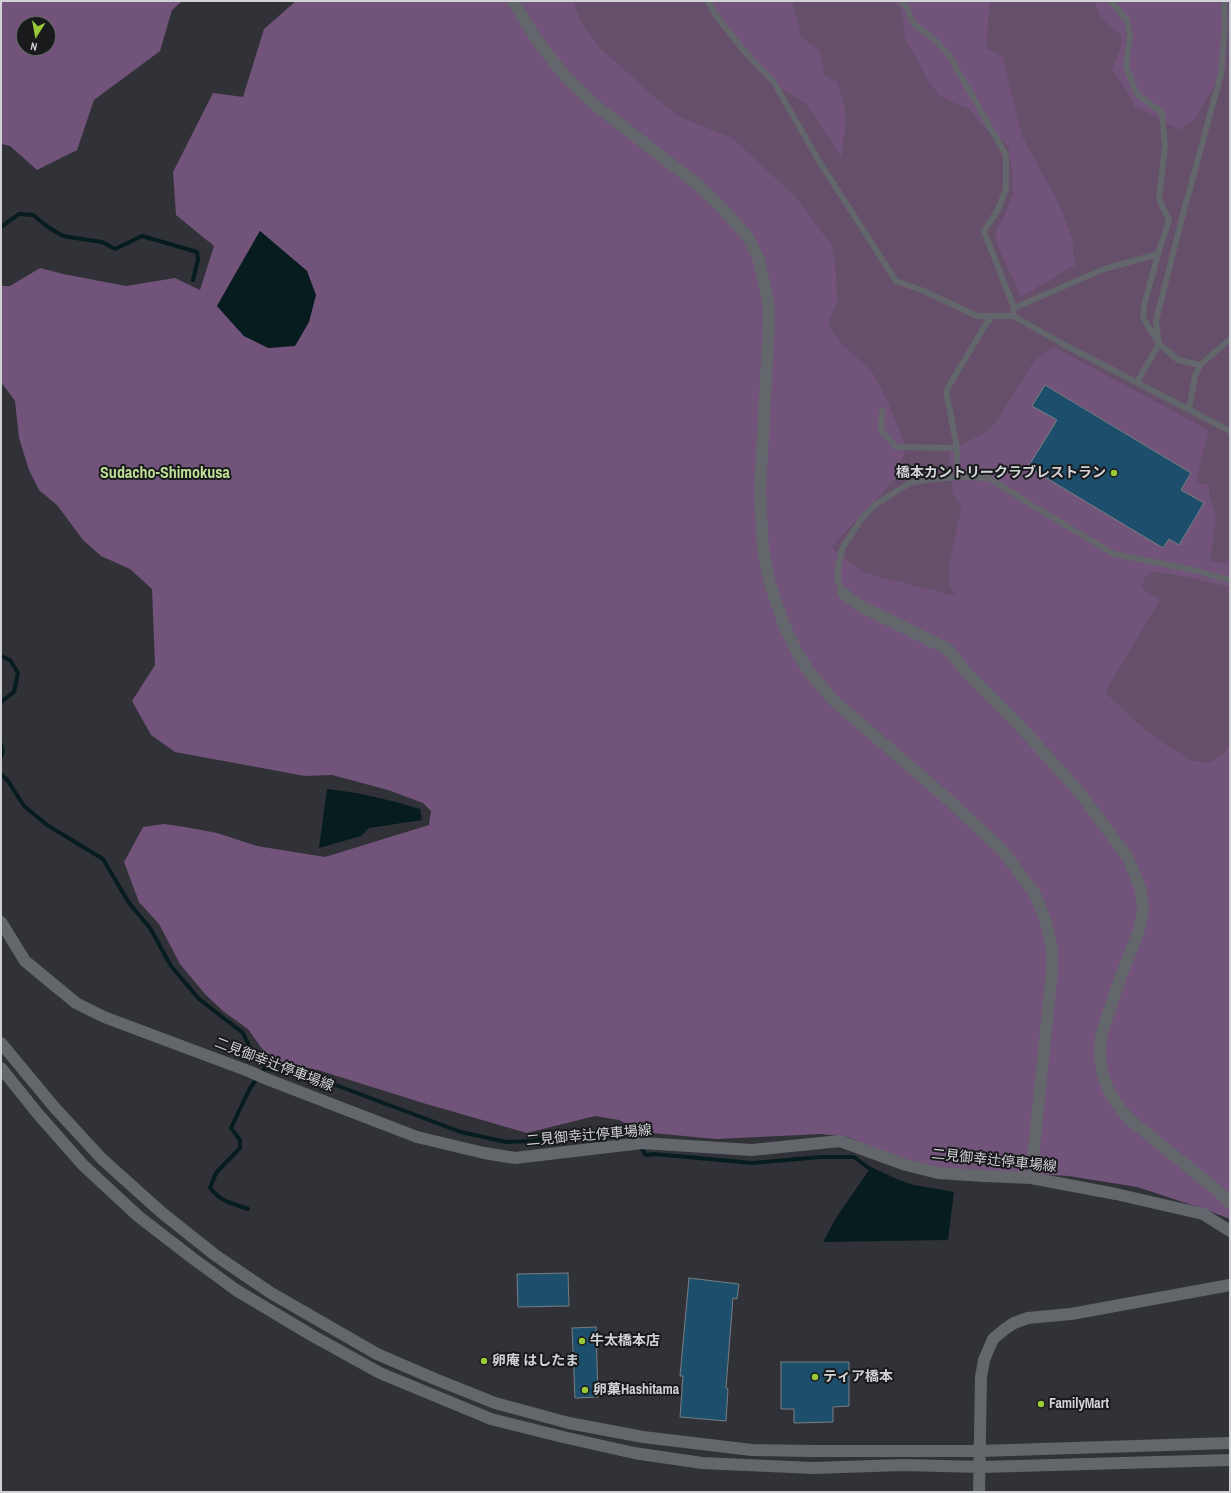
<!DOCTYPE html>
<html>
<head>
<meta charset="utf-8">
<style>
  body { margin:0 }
  #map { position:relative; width:1231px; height:1493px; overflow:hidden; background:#303237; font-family:"Archivo Narrow",sans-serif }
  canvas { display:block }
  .frame { position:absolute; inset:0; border:2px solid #d0d2d5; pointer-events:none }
  .north { position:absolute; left:16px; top:16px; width:40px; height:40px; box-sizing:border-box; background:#191a1c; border:1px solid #626466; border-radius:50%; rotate:191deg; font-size:11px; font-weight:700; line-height:16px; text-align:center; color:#d0d2d5 }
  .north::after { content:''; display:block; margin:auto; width:14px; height:18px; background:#99cb36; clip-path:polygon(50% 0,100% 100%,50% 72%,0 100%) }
</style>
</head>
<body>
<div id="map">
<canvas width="1231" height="1493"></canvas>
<div class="frame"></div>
<div class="north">N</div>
</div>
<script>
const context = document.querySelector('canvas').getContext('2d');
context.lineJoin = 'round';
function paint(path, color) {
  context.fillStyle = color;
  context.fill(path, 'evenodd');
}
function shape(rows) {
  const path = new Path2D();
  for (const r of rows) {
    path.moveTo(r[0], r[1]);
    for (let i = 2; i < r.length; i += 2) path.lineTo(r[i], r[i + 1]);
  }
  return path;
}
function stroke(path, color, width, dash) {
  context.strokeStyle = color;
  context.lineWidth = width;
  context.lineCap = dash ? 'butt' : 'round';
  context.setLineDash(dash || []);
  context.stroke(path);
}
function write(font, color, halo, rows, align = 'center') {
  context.font = font + ' "Archivo Narrow","Noto Sans JP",sans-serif';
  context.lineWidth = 4;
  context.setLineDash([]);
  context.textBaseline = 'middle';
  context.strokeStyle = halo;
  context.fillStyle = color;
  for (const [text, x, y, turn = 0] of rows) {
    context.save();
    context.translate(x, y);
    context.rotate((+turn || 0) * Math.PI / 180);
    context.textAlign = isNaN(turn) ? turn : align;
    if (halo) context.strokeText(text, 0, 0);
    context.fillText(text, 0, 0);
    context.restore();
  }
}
paint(shape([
  [523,1,1230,1,1230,1187,774,572]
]), '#654f6a');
paint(shape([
  [1,1,182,1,172,10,160,51,94,100,77,150,37,170,10,146,1,144],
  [24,24,48,24,48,48,24,48],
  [296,1,574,1,580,20,600,48,651,94,678,116,732,138,797,198,832,246,836,271,837,302,828,324,842,345,871,370,887,400,906,448,896,478,831,547,864,573,956,596,950,588,950,558,962,507,953,494,949,452,985,432,997,421,1034,361,1054,347,1208,430,1196,483,1209,485,1209,497,1216,517,1210,561,1230,564,1230,587,1172,574,1155,572,1145,577,1141,588,1160,600,1105,692,1140,725,1160,741,1190,760,1211,763,1230,747,1230,1219,1204,1209,1137,1187,1069,1176,957,1170,930,1166,897,1157,848,1137,821,1134,716,1139,641,1132,619,1120,595,1116,527,1133,423,1103,318,1070,270,1060,248,1029,224,1012,205,994,180,964,159,924,139,902,124,862,143,827,164,824,185,827,217,833,257,846,325,857,429,825,431,811,423,803,388,790,332,775,305,776,175,752,151,735,132,701,155,665,152,589,130,569,101,556,83,540,57,505,39,490,29,470,19,438,15,401,1,382,1,286,10,286,40,268,63,274,126,286,175,278,200,290,214,246,176,215,173,172,213,93,243,97,264,29],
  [260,231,307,271,268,348,244,336,217,306],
  [705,1,792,1,801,37,820,51,824,75,838,83,845,109,845,131,841,157,807,104,771,83,736,46,713,15],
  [895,1,990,1,986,48,1003,57,1022,136,1060,206,1072,238,1075,265,1021,297,998,247,995,232,1006,213,1013,193,1012,168,1008,146,979,123,969,108,954,103,940,96,928,81,917,58,907,44,900,8],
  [1094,1,1228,1,1226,68,1209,94,1197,117,1179,130,1153,115,1135,107,1123,85,1112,71,1122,41,1120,34,1101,19]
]), '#72537a');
paint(shape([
  [260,231,307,271,316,295,309,322,295,346,269,348,244,336,217,306],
  [327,789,357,793,396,802,420,809,422,820,369,828,361,836,319,848],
  [871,1167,899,1180,914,1185,954,1192,948,1240,823,1242,836,1218]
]), '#061c1f');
stroke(shape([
  [1,227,19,214,33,215,48,227,63,236,102,242,115,249,142,236,197,252,198,259,193,280],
  [1,656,10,660,18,673,14,692,1,702],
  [1,744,3,752,1,757],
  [1,774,8,781,24,806,47,825,103,859,129,903,150,928,171,966,199,999,243,1033,252,1052,263,1060,265,1068,317,1078,461,1132,506,1142,532,1141,556,1136,626,1134,634,1138,646,1155,654,1154,753,1163,820,1157,854,1157,874,1172],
  [248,1209,228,1202,219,1197,210,1188,216,1173,240,1148,240,1140,231,1128,250,1088,265,1068]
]), '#061c1f', 4);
const building = shape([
  [1045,385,1191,473,1181,490,1204,503,1179,545,1169,539,1163,548,1028,467,1057,420,1032,406,1045,385],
  [568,1273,569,1306,518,1307,517,1274,568,1273],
  [689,1278,739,1284,737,1299,733,1298,726,1388,728,1389,726,1421,680,1417,683,1376,680,1376,689,1278],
  [596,1327,598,1397,575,1398,572,1328,596,1327],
  [781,1362,849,1362,849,1406,833,1407,833,1422,794,1423,794,1409,781,1409,781,1362]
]);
paint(building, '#1d4f6c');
stroke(building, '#787e82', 1);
stroke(shape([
  [708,1,715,14,731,35,753,61,773,81,819,161,896,281,924,291,977,316,993,316],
  [901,1,907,8,913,23,936,41,949,55,1006,155,1006,188,999,208,984,231,1014,308,1013,316],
  [1111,1,1126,19,1130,35,1126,66,1137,94,1162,113,1165,146,1159,199,1169,220,1158,254,1144,306,1143,318,1159,344,1137,382],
  [1014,308,1104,269,1158,254],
  [1200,365,1178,360,1159,344,1156,321,1183,214,1221,74,1225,25,1224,1],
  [1189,409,1195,376,1200,365,1230,339],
  [882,411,881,430,896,447,957,448],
  [957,477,957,448,946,391,986,324,993,316,1013,316,1063,344,1230,431],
  [843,593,838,582,838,566,842,549,862,518,876,504,910,483,925,480,957,477,989,478,1030,504,1114,554,1194,570,1224,579,1230,579]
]), '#63666b', 6);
stroke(shape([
  [513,1,536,39,565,76,595,105,697,184,722,208,748,237,759,260,769,305,769,323,760,491,763,549,770,584,784,625,798,654,810,673,833,700,943,795,1002,850,1035,894,1046,922,1052,950,1052,971,1031,1178],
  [843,593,860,606,948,649,966,672,1019,725,1081,794,1128,858,1141,890,1143,911,1139,930,1121,976,1101,1036,1100,1051,1102,1073,1109,1091,1117,1104,1129,1119,1218,1191,1230,1203],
  [1,922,25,961,76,1003,104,1017,251,1072,264,1078,417,1137,484,1153,515,1158,642,1143,752,1150,840,1141,906,1165,938,1173,984,1176,1031,1178,1116,1194,1203,1214,1230,1231],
  [1,1043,55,1108,102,1159,161,1212,215,1255,271,1293,377,1354,435,1379,495,1403,569,1423,643,1437,752,1450,812,1451,980,1451,1230,1443],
  [1,1068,38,1114,83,1165,138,1216,191,1257,236,1290,313,1336,380,1373,491,1419,563,1437,634,1453,702,1463,813,1468,903,1465,981,1467,1230,1460],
  [979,1492,981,1377,984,1360,993,1339,1005,1329,1014,1323,1028,1318,1071,1314,1230,1285]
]), '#63666b', 12);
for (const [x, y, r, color] of [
  [1114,473,4,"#99cb36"],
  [582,1341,4,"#99cb36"],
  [484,1361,4,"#99cb36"],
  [815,1377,4,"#99cb36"],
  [585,1390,4,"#99cb36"],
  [1041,1404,4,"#99cb36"]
]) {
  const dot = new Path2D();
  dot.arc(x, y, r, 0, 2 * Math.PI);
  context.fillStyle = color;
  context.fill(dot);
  stroke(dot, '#191a1c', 1.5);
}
write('bold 14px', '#d0d2d5', '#191a1c', [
  ["橋本カントリークラブレストラン",1106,473,"right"],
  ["牛太橋本店",590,1341],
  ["卵庵 はしたま",492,1361],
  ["ティア橋本",823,1377],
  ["卵菓Hashitama",593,1390],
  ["FamilyMart",1049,1404]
], 'left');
write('14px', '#d0d2d5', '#191a1c', [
  ["二見御幸辻停車場線",274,1065,21],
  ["二見御幸辻停車場線",589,1136,-5],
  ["二見御幸辻停車場線",994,1161,6]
]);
write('bold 16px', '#c0de96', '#191a1c', [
  ["Sudacho-Shimokusa",165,474]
]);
</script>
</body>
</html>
